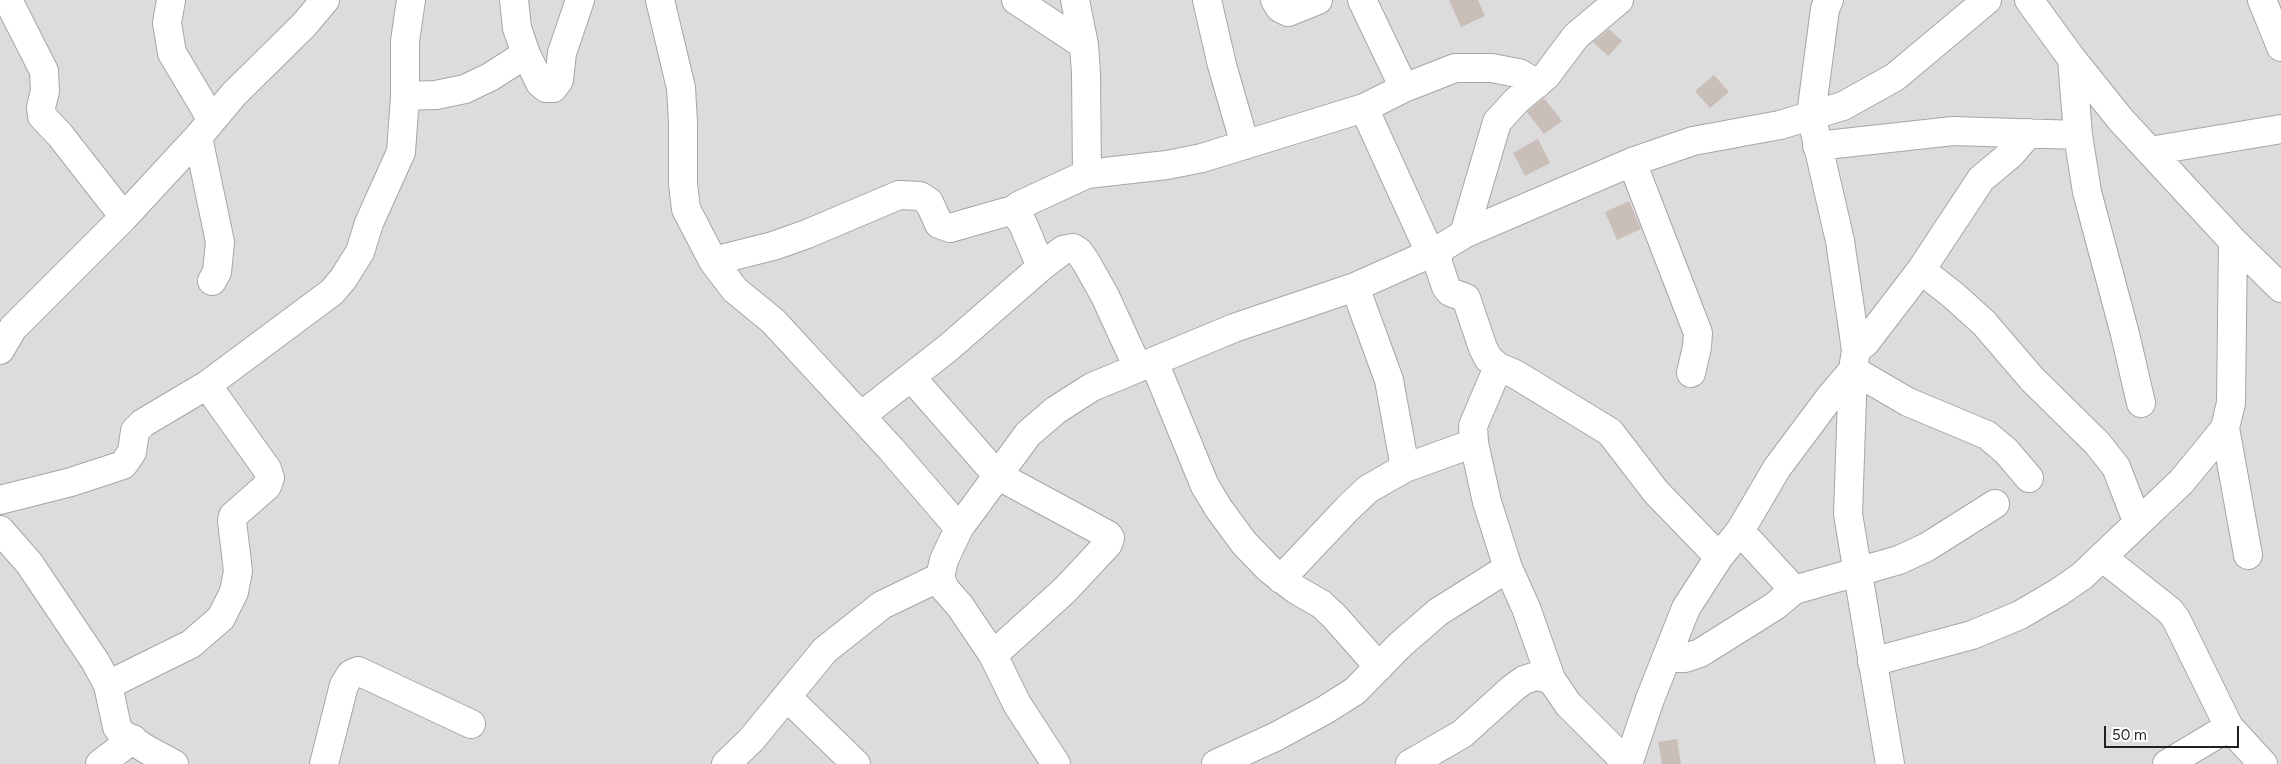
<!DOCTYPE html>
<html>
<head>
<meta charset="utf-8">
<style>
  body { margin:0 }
  #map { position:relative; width:2281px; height:764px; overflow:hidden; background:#f1ece5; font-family:Figtree,sans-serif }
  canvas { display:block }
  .scale { position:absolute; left:2104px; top:726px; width:135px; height:22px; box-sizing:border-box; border:2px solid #1f1f1f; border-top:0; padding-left:6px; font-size:15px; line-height:18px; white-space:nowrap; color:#1f1f1f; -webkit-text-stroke:4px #fff; paint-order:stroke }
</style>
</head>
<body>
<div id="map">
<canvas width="2281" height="764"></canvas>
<div class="scale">50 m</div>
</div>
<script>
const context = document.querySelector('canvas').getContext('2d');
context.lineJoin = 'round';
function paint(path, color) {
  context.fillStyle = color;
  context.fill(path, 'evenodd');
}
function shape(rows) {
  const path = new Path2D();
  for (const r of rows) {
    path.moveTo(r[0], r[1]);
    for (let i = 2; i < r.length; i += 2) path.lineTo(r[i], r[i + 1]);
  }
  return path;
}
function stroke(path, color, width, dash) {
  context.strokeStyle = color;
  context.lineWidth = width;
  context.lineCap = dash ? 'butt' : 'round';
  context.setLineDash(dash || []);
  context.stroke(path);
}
paint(shape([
  [0,0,2281,0,2281,764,0,764]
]), '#dddcdc');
paint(shape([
  [1449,0,1478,0,1485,16,1461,27],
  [1609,29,1622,41,1608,56,1593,42],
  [1714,75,1729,92,1710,108,1695,91],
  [1544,98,1562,121,1544,134,1527,112],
  [1538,139,1550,163,1525,176,1513,153],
  [1629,201,1641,229,1617,240,1605,212],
  [1677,739,1681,764,1662,764,1658,742]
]), '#c9beb8');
const minor = shape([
  [8,0,44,71,45,91,41,107,42,116,60,135,124,217],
  [171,0,167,23,172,53,212,120],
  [514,0,517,28,526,54,540,83,546,88,553,88,559,80,562,53,580,0],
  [660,0,681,88,683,122,683,184,686,209,713,261,735,290,773,321,891,449,959,528],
  [1016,0,1084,45],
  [1207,0,1222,65,1245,145],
  [1275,0,1280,8,1288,12,1318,0],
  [1362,0,1404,88],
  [1829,0,1825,9,1811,115,1840,241,1853,329,1856,350,1853,370,1848,514,1890,764],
  [2029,0,2072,59,2121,120,2233,241,2281,288],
  [2262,0,2281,47],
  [2072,59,2078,135,2087,192,2125,334,2141,403],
  [405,96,436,95,465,89,490,77,526,54],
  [198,137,220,242,217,272,212,281],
  [1817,146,1953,131,2078,135],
  [2150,151,2281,129],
  [1632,162,1698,333,1697,347,1691,373],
  [1087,174,1167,165,1202,158,1364,108],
  [1013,210,1023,224,1041,267],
  [1464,234,1497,122,1516,101,1546,76,1576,36,1619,0],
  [1438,250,1438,263,1446,287,1450,292,1466,298,1483,348,1488,358,1498,367],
  [1430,253,1364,108,1404,88,1455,68,1492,68,1512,72,1519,73,1537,84],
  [713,261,773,246,807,234,899,195,920,196,929,202,939,224,950,228,1013,210,1020,205,1087,174,1086,74,1084,45,1075,0],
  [1921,270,1953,295,1984,323,2032,379,2097,443,2116,467,2137,521],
  [1355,287,1389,380,1405,468],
  [0,350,13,328,124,217,198,137,234,94,304,25,325,0],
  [1856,350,1865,343,1921,270,1981,179,2011,154,2029,133],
  [1154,362,1205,486,1219,509,1244,543,1269,569,1295,589,1321,604,1334,616,1379,667],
  [911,377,997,475,1108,535,1110,538,1108,544,1065,590,993,655],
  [861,416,948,348,1041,267,1063,250,1073,248,1079,252,1086,262,1105,296,1138,368],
  [2225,428,2248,555],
  [0,500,71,482,123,465,132,452,135,431,143,423,207,385,332,292,343,279,360,252,369,223,401,152,405,96,405,41,411,0],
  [0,530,29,563,95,661,108,685,117,727,121,733,146,749,174,764],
  [1740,531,1794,590],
  [2102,557,2170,611,2176,619,2229,727,2263,764],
  [1281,579,1348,508,1368,489,1405,468,1474,443],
  [1666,658,1685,658,1700,653,1775,606,1794,590,1899,560,1927,547,1995,504],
  [1872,662,1972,635,2020,615,2059,592,2082,576,2181,482,2205,453,2225,428,2231,403,2233,241],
  [1551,679,1526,608,1508,568,1487,502,1474,443,1473,426,1498,367,1515,374,1610,432,1656,492,1719,557],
  [108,685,191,644,221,618,234,592,238,571,232,521,233,516,267,486,270,478,267,469,207,385],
  [787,697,856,764],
  [100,764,133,739],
  [324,764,344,685,351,674,358,671,471,724],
  [726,764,751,740,825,650,882,605,940,577],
  [1056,764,1017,704,993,655,960,606,945,589,940,577,944,560,959,528,1028,434,1056,410,1092,387,1234,328,1355,287,1438,250,1464,234,1632,162,1693,141,1780,125,1843,106,1895,77,1987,0],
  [1216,764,1275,737,1325,710,1355,691,1400,645,1438,612,1508,568],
  [1410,764,1462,734,1513,688,1524,680,1536,676,1551,679,1568,704,1628,764],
  [1628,764,1650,699,1686,608,1719,557,1740,531,1777,468,1830,397,1853,370,1908,402,1987,435,2006,451,2029,478],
  [2167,764,2229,727]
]);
stroke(minor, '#a6a6a6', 30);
stroke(minor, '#fff', 28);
</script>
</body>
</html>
